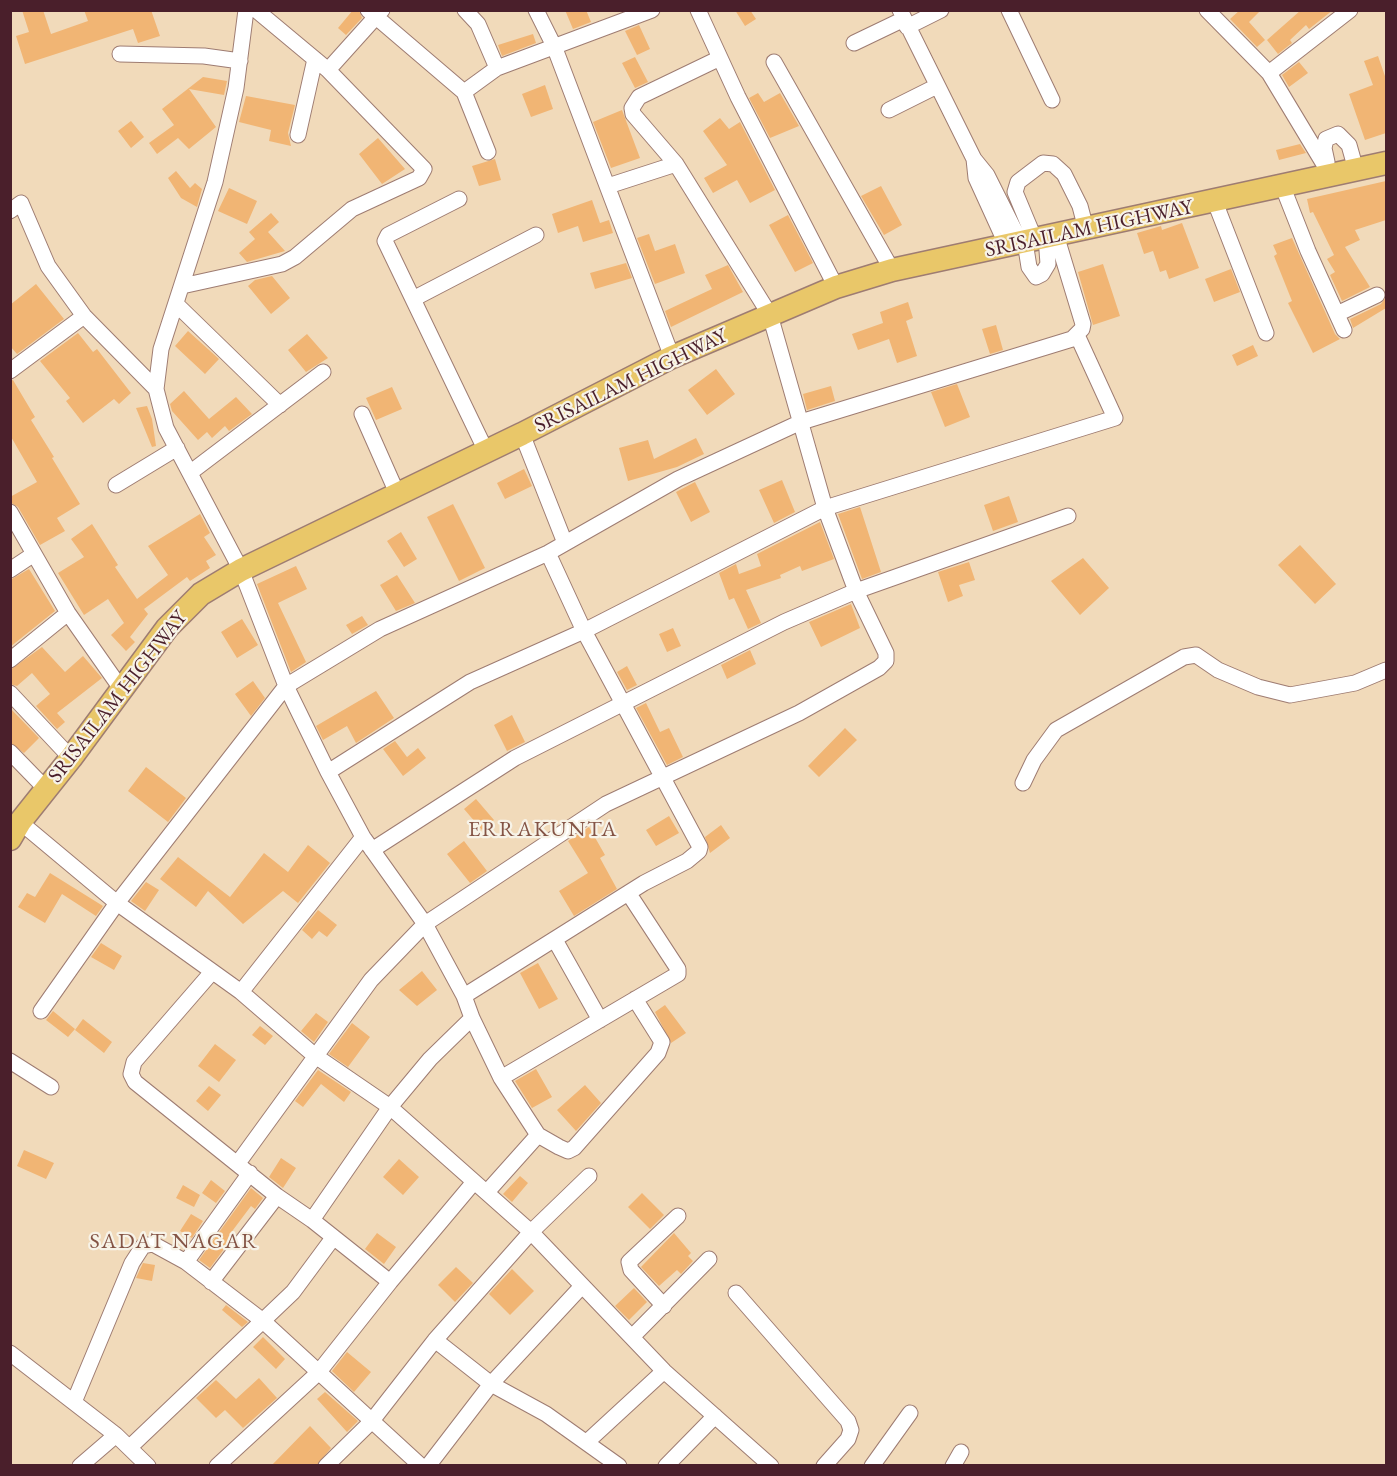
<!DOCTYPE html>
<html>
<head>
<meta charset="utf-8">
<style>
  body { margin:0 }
  #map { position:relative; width:1397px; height:1476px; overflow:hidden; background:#f1daba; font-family:"EB Garamond",serif }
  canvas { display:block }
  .frame { position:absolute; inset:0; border:12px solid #4a1f2b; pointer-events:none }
</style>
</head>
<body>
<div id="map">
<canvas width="1397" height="1476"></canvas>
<div class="frame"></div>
</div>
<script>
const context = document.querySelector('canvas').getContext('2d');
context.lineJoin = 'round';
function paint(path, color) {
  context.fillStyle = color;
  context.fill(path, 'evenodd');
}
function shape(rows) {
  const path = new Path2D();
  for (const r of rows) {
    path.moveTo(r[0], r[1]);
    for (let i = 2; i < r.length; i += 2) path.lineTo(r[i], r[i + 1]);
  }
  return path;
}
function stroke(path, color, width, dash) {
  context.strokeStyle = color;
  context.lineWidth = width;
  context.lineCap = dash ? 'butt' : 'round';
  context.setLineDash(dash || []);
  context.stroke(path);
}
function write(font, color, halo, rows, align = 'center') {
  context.font = font + ' "EB Garamond",serif';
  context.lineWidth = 4.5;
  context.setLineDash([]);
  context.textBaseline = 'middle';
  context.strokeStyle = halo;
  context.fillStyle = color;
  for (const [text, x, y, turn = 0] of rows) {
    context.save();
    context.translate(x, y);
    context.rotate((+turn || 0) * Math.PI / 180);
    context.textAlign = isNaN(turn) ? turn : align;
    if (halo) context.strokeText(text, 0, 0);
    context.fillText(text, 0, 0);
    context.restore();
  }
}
paint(shape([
  [22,10,43,10,51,34,88,21,84,10,151,10,160,36,138,43,133,29,25,64,16,36,29,32],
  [353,10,359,10,362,18,346,35,338,28],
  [565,10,586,10,591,22,573,29],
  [735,10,750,10,756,19,745,26],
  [1240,10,1261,10,1249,22,1265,40,1257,47,1230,19],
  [1301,10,1333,10,1309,29,1306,25,1290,40,1292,43,1278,54,1267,40],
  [639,25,650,49,637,55,625,31],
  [533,34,536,43,502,56,498,45],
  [1378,56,1386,79,1386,133,1365,140,1349,94,1373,85,1364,61],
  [635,57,648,82,635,88,622,63],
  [1299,62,1308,73,1289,87,1282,75],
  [203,77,227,81,224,95,189,89,216,127,189,149,178,138,157,154,149,143,174,125,162,109],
  [545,85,553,109,531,117,522,94],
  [758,93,764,102,780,93,799,126,770,138,749,98],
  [246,96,295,105,288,133,291,146,269,141,271,130,239,122],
  [622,110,640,158,611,168,593,122],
  [720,118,729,129,740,122,775,190,750,203,737,180,713,193,704,178,727,165,703,131],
  [131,121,144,137,131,148,118,131],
  [378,138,405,169,382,184,359,154],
  [1300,144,1306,153,1279,160,1276,150],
  [495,159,501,180,479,186,472,166],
  [176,171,190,188,195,183,202,189,197,207,181,198,168,178],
  [1386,181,1386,220,1355,230,1360,240,1345,247,1370,287,1342,301,1330,275,1335,272,1327,259,1334,255,1313,212,1310,213,1307,199],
  [881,186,902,225,884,235,861,196],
  [229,188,257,201,247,224,218,211],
  [592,200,600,223,609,220,613,233,583,242,578,226,558,233,552,214],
  [271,213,279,222,268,232,285,251,247,262,239,253,255,239,249,232],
  [788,215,813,263,795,272,769,225],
  [1182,223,1199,268,1169,279,1166,270,1160,272,1153,251,1144,254,1137,233,1161,226,1162,230],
  [649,234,655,251,675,244,685,273,655,284,637,238],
  [1292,238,1335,334,1340,339,1313,353,1288,303,1292,301,1274,256,1277,254,1273,245],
  [626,263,632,278,595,289,590,273],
  [1103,264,1120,316,1093,325,1078,272],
  [728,265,743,292,671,327,665,311,712,289,705,275],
  [1231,269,1240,292,1214,302,1205,279],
  [272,276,290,298,271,314,248,286,255,280],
  [36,284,64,319,17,354,10,346,10,305],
  [1386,297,1386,308,1353,328,1350,319,1381,304],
  [908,302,913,318,906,321,917,356,897,363,889,339,858,350,852,334,883,323,880,312],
  [996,325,1003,350,990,354,982,329],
  [188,331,219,359,205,374,175,346],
  [78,333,93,352,97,349,131,393,119,404,114,399,83,423,66,401,70,398,40,361],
  [307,334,328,358,306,372,288,350],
  [1253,345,1258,356,1237,366,1232,355],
  [716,369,735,394,707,415,688,390],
  [13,380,35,417,31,420,54,457,52,458,80,504,57,518,65,531,40,545,18,507,10,502,10,497,37,482,10,435,10,381],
  [957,384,970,417,945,427,931,392],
  [831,386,835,401,807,410,803,394],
  [392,387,402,409,376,420,366,398],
  [184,391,209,419,236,397,252,414,229,431,225,426,212,438,207,432,198,440,172,411,170,404],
  [147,406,152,419,156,446,152,447,136,408],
  [696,438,704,454,677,467,628,481,619,448,648,440,654,459],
  [524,469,532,486,505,499,497,483],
  [782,480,795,512,774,523,759,490],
  [695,482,710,512,691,522,676,492],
  [1009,496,1018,522,993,531,984,505],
  [453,504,485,568,459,581,427,517],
  [860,507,881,572,862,579,838,514],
  [200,514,210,533,204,537,216,555,206,561,210,568,190,581,187,577,144,609,148,614,130,637,135,642,126,651,111,635,124,623,108,599,84,615,58,573,84,557,71,539,92,524,118,565,115,567,137,599,168,575,148,546],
  [820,522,834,559,802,571,800,566,780,575,781,578,746,590,761,623,748,629,734,598,729,600,719,573,736,564,739,574,761,566,757,554],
  [401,532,417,559,404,567,387,541],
  [1300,545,1336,584,1315,604,1278,565],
  [1083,558,1109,588,1080,615,1051,581],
  [969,562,975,580,959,585,963,596,948,602,938,572],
  [296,566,307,589,278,603,306,662,291,672,257,584],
  [29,569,55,611,10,647,10,580],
  [397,575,415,603,396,611,380,585],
  [851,604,860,628,821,647,809,622],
  [362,616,368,625,352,634,346,625],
  [242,619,258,645,237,658,221,632],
  [673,628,681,646,667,652,659,634],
  [42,647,65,672,83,656,102,678,57,713,65,722,57,729,36,706,50,694,32,673,17,686,10,684,10,670],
  [750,650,756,664,727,679,721,665],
  [627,666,637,685,627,690,617,672],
  [253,681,265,698,251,716,235,694],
  [376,691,394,718,356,743,347,726,323,740,316,726],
  [646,703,660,732,669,728,683,757,667,765,636,708],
  [10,708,39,738,24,753,10,743],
  [512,715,525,742,507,751,494,725],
  [845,728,857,740,819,777,808,766],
  [395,741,407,757,418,748,426,758,403,776,383,749],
  [146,767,186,798,168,822,128,791],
  [476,799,494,820,482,830,464,809],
  [669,816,679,833,656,846,646,830],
  [721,825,730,838,710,853,705,837],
  [589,827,605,855,600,858,617,889,574,916,559,891,588,873,568,841],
  [464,841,487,871,470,883,447,854],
  [308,845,330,863,298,903,283,891,243,924,208,891,196,907,160,879,178,857,230,897,264,853,288,872],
  [50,873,103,906,96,916,62,894,45,923,18,907,27,893,35,897],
  [146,882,159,890,145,911,131,901],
  [318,910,337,925,327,937,319,931,312,939,302,930],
  [101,943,122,956,114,970,91,957],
  [538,963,558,999,539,1009,520,973],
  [422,971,437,990,417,1006,399,990],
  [665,1005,686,1033,671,1043,655,1012],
  [53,1011,75,1029,68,1037,46,1020],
  [316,1013,328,1022,314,1042,301,1031],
  [83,1019,112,1042,104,1053,75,1030],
  [352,1023,370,1037,348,1067,329,1054],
  [260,1026,273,1036,265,1045,252,1035],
  [215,1044,236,1060,219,1082,198,1066],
  [536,1069,552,1097,532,1108,515,1081],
  [318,1070,351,1092,344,1102,321,1084,303,1107,295,1101],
  [585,1085,601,1103,576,1131,557,1110],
  [209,1086,221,1095,208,1111,196,1101],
  [24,1150,54,1163,46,1179,17,1166],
  [281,1158,296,1168,283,1188,269,1177],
  [399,1159,419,1177,403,1195,383,1177],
  [520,1176,528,1183,512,1202,503,1194],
  [211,1180,225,1191,216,1203,202,1193],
  [183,1185,200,1195,194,1207,176,1198],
  [251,1188,263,1198,255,1209,251,1206,230,1234,233,1237,210,1268,199,1260],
  [642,1193,664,1215,650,1229,628,1207],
  [191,1214,203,1221,192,1238,180,1231],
  [377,1233,396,1247,384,1264,365,1249],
  [674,1233,691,1253,688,1256,693,1261,681,1274,677,1270,659,1286,641,1267],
  [143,1263,155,1265,152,1281,136,1278],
  [456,1267,473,1283,455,1302,438,1285],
  [512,1269,534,1291,510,1315,489,1294],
  [634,1288,647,1302,629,1320,615,1306],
  [226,1305,248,1322,242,1327,222,1310],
  [263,1337,285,1359,276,1369,253,1347],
  [347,1352,371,1372,354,1392,332,1371],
  [259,1378,277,1398,243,1428,225,1410,216,1418,196,1398,216,1380,236,1399],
  [325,1392,358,1421,347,1432,317,1399],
  [310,1426,331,1448,317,1465,271,1466]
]), '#f1b574');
const minor = shape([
  [246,10,236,88,215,182,161,349,156,389,166,428,241,570,286,686,328,772,363,837,425,924,464,996,472,1018,501,1078,538,1135,487,1192],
  [368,10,464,92,488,152],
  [465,10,478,24,497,68],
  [536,10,554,46,672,357],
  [698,10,738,97,836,287],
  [900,10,974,159,987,175,1021,243],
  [1009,10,1052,100],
  [1207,10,1269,73,1331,176],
  [907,27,941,10],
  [854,43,904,19],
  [120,54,204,56,240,61],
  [774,62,892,270],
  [328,70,382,10],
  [1269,73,1350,10],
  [464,92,497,68,652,10],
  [889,110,937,86],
  [298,135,315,59],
  [974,159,976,178,1007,246],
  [1327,162,1324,148,1326,139,1338,134,1349,145,1356,170],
  [1282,185,1308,251,1344,330],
  [608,186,676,164],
  [459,199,388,235,385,241,486,451],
  [1215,202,1266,333],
  [10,211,21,203,48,266,84,316,156,389],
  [1035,240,1015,192,1018,182,1043,163,1053,164,1064,174,1080,206,1086,229],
  [1025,242,1029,267,1036,277,1042,274,1048,264,1046,237],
  [182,286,282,264,295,257,352,209,419,178,424,169,328,70,256,10],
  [413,299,536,235],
  [176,304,280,405],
  [1337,314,1377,295],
  [10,371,84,316],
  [362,414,397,493],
  [522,434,565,543],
  [191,472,323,372],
  [116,485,177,448],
  [10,512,68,613,122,690],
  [10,570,34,554],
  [10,660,68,613],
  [10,693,71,758],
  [10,752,46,789],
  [328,772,470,682,584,631,825,508,1115,418,1077,335],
  [1023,783,1034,760,1056,730,1184,657,1196,655,1218,670,1258,687,1290,695,1355,683,1386,670],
  [20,822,117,903,241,992,314,1055,390,1107,531,1232,664,1371,771,1466],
  [372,850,515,758,784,622,856,591,1068,516],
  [555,940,600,1020],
  [212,972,134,1062,131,1074,135,1082,277,1196,312,1220,390,1282],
  [241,992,363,837],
  [464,996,644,883,687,861,699,851,700,847,584,631,548,553],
  [41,1011,117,903,286,686,380,629,548,553,678,479,801,422,1072,339,1082,329,1083,324,1056,235],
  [10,1061,51,1087],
  [501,1078,678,974,678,969,629,894],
  [538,1135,559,1147,568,1151,574,1148,658,1053,662,1042,635,999],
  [238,1163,371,980,425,924,606,804,799,713,879,668,886,661,886,653,856,591,825,508,770,315,676,164,633,114,632,108,639,97,720,58],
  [312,1220,390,1107,430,1059,472,1018],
  [186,1262,250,1173],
  [211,1282,277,1196],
  [736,1293,848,1421,851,1430,848,1439,824,1466],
  [664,1306,631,1270,629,1262,678,1216],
  [632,1337,709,1259],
  [435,1340,491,1384,546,1414,619,1466],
  [10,1353,116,1435],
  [74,1402,132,1263,143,1246,153,1244,186,1262,263,1321,421,1466],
  [588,1441,664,1371],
  [130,1447,293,1292,333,1238],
  [80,1466,116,1435,148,1466],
  [217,1466,318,1373,390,1282,474,1182],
  [326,1466,371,1422,435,1340,531,1232,589,1176],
  [428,1466,491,1384,582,1286],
  [666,1466,715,1416],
  [872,1466,910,1413],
  [953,1466,961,1452]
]);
const highway = shape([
  [10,839,20,822,71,758,167,628,201,594,241,570,522,434,672,357,836,287,892,270,1386,163]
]);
stroke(minor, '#9e7c72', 17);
stroke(highway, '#9e7c72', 25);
stroke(minor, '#fff', 15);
stroke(highway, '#e9c769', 22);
write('21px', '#4a1f2b', '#f7f3e8', [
  ["SRISAILAM HIGHWAY",1089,229,-12],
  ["SRISAILAM HIGHWAY",631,381,-26],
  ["SRISAILAM HIGHWAY",118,697,-52]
]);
context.letterSpacing = '1.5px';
write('22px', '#845445', '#f7f3e8', [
  ["ERRAKUNTA",543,830],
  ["SADAT NAGAR",174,1242]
]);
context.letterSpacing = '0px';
</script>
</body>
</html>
